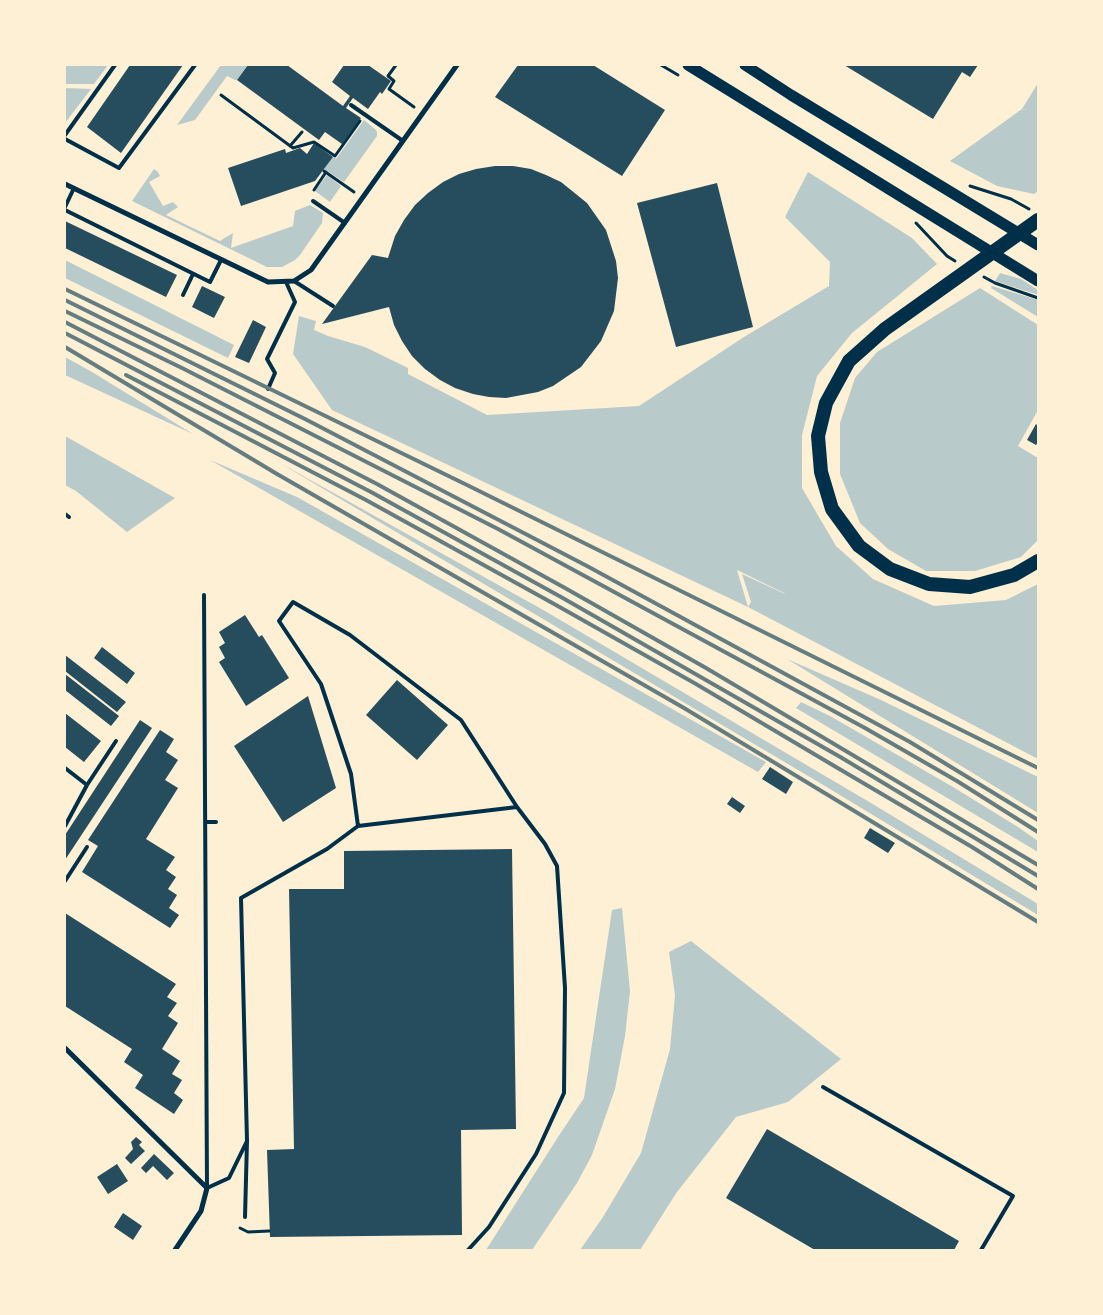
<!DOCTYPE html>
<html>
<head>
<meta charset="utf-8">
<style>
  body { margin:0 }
  #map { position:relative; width:1103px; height:1315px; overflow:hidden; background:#fdf0d5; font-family:Rubik,sans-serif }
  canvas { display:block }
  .frame { position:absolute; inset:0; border:66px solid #fdf0d5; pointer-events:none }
</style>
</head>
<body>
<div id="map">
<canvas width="1103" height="1315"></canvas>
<div class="frame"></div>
</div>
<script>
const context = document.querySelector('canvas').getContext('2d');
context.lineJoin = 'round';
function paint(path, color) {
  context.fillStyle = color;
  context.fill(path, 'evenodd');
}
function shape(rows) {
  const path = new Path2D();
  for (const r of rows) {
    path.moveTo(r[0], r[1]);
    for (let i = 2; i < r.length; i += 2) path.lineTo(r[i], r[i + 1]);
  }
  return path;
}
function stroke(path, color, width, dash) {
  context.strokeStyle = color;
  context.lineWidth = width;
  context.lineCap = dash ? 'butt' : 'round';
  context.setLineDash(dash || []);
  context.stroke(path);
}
paint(shape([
  [65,65,108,65,94,84,65,84],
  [221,65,248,65,237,80,235,80,227,76,195,120,177,125],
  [1038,83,1038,191,1034,194,997,186,950,161,1022,109],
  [65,88,91,89,65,123],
  [364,120,375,129,377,132,377,136,344,182,324,169,333,157,336,159],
  [154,169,158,172,160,176,149,182,163,206,173,202,178,207,166,215,220,241,233,233,231,248,293,226,295,211,310,205,323,213,322,223,300,255,295,260,282,267,267,267,132,201],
  [808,172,912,238,937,264,852,333,817,376,802,435,802,488,836,546,873,579,934,606,1006,600,1038,584,1038,759,748,607,332,410,293,354,299,316,316,321,314,330,328,336,365,347,408,368,408,374,487,415,639,406,744,337,829,286,830,262,785,217],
  [737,570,784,593,785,594,742,574,751,602,748,607],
  [327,175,341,186,330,202,315,191],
  [65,260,234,345,228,358,65,278],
  [1000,273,1021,279,1038,290,1038,295,995,281],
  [992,286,1038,300,1038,317,991,288],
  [980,288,1038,325,1038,410,1018,446,1038,458,1038,540,1021,557,975,571,926,571,888,549,860,523,840,474,840,423,855,378,877,352],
  [65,357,92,372,193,434,65,375],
  [65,436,175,498,127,532,76,491,65,485],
  [210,460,297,497,766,762,758,772],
  [278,462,545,611,871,803,1038,904,1038,915,820,783],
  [787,659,881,700,1038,777,1038,813],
  [801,702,830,716,953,787,1018,827,1038,841,1038,852,796,708],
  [622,908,630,991,625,1036,615,1089,592,1155,577,1183,532,1250,486,1250,558,1137,584,1098,612,910],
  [691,941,841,1059,788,1102,736,1117,677,1192,640,1250,580,1250,603,1217,641,1153,670,1049,675,995,669,952]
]), '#b9caca');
paint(shape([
  [130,65,183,65,121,153,87,127],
  [248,65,287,65,343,106,350,96,332,82,344,65,368,65,391,81,382,94,380,92,368,109,353,98,346,108,361,118,342,144,325,132,319,140,237,80],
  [518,65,593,65,665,110,622,176,495,97],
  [844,65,978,65,970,77,962,72,933,119],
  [314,143,333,157,315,181,241,206,228,168,285,149,286,153,300,148,307,154],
  [495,166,513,166,531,169,546,175,561,182,587,203,606,230,616,261,618,278,614,311,601,341,581,367,553,386,538,392,506,398,489,397,473,394,455,388,440,380,425,369,412,356,402,341,394,325,389,307,322,324,372,255,388,258,395,236,404,220,415,205,428,193,443,182,459,174,476,169],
  [717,183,753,327,676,347,637,203],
  [65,221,177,275,166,297,65,248],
  [202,286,225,297,214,318,192,307],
  [253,320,266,327,249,363,235,357],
  [1036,424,1038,426,1038,442,1036,445,1027,440],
  [245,615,259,637,262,635,289,678,246,706,219,662,225,658,219,647,225,643,219,632],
  [102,647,135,673,127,684,94,658],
  [65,655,126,702,117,712,65,671],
  [65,674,119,716,111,726,65,690],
  [397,680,448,725,417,760,366,715],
  [308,696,336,788,283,822,234,746],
  [65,713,101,741,84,762,65,747],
  [140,720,152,728,65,860,65,835],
  [160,730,174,739,166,752,178,760,165,780,178,788,146,839,175,857,166,870,176,877,168,889,177,895,169,908,179,915,170,928,82,872,98,846,88,840],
  [770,767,793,782,786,794,762,779],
  [732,797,745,806,740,813,727,804],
  [870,828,895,843,888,853,864,838],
  [512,849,516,1129,461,1130,462,1235,270,1237,267,1150,294,1149,289,889,344,889,344,851],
  [65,913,176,984,167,997,177,1003,168,1016,178,1023,162,1049,180,1061,172,1074,182,1080,174,1093,183,1100,174,1114,135,1088,143,1075,124,1062,132,1049,65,1006],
  [767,1129,959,1241,954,1250,815,1250,726,1198],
  [136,1137,142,1142,139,1145,145,1151,131,1164,125,1158,133,1149,131,1142],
  [154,1154,174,1173,167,1180,153,1166,146,1173,141,1168],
  [117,1164,128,1181,108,1194,97,1177],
  [123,1213,142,1226,133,1240,114,1227]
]), '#264d5e');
stroke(shape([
  [396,65,388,76,394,81,389,89,414,107],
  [661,65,678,75],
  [221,95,293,148,314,142,335,156,360,121],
  [290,146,302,132],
  [324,171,354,192],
  [970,186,1011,199,1029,209],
  [314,190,326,172],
  [916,223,947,256,955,261],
  [984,277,995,283,1038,298],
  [240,1228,248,1232,269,1231]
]), '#003049', 3);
stroke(shape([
  [351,105,403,141],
  [65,135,115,65],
  [65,139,119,168,195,65],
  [313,201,345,223],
  [65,207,74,188],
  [65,210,210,282,221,260],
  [294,281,333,306],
  [183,295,193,274],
  [268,389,275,373,267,359,295,302,286,282],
  [65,514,69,517],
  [204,595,207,1188,229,1178,247,1141,245,1217],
  [65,768,87,785,65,826],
  [87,785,116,741],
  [205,822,216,822],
  [358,826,351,774,321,684,279,621,293,602,350,635,461,720,517,807],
  [65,881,87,847],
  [823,1087,1013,1196,981,1250],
  [247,1141,241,898,327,849,358,826,517,807,545,844,557,866,565,988,564,1093,536,1154,489,1227,468,1250]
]), '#003049', 4);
stroke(shape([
  [65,184,268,282,294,281,311,270,457,65],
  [65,1048,207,1188,201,1211,175,1250]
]), '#003049', 5);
stroke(shape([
  [688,65,1038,281],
  [745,65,791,95,1038,245]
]), '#003049', 11);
stroke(shape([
  [1038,220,885,329,849,361,826,403,818,436,821,472,832,509,859,546,890,569,929,584,970,587,1014,575,1038,561]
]), '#003049', 14);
stroke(shape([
  [65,289,467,485,1038,768],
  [65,300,305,419,587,566,910,742,1038,820],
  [65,311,184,369,498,529,865,728,957,781,1038,832],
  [65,322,377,484,565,588,706,668,1038,865],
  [65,333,371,492,561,597,842,758,1038,876],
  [65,347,277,474,684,708,1038,922],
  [126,375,366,500,556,605,696,684,836,767,972,847,1038,889]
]), '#657d81', 4);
</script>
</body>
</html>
